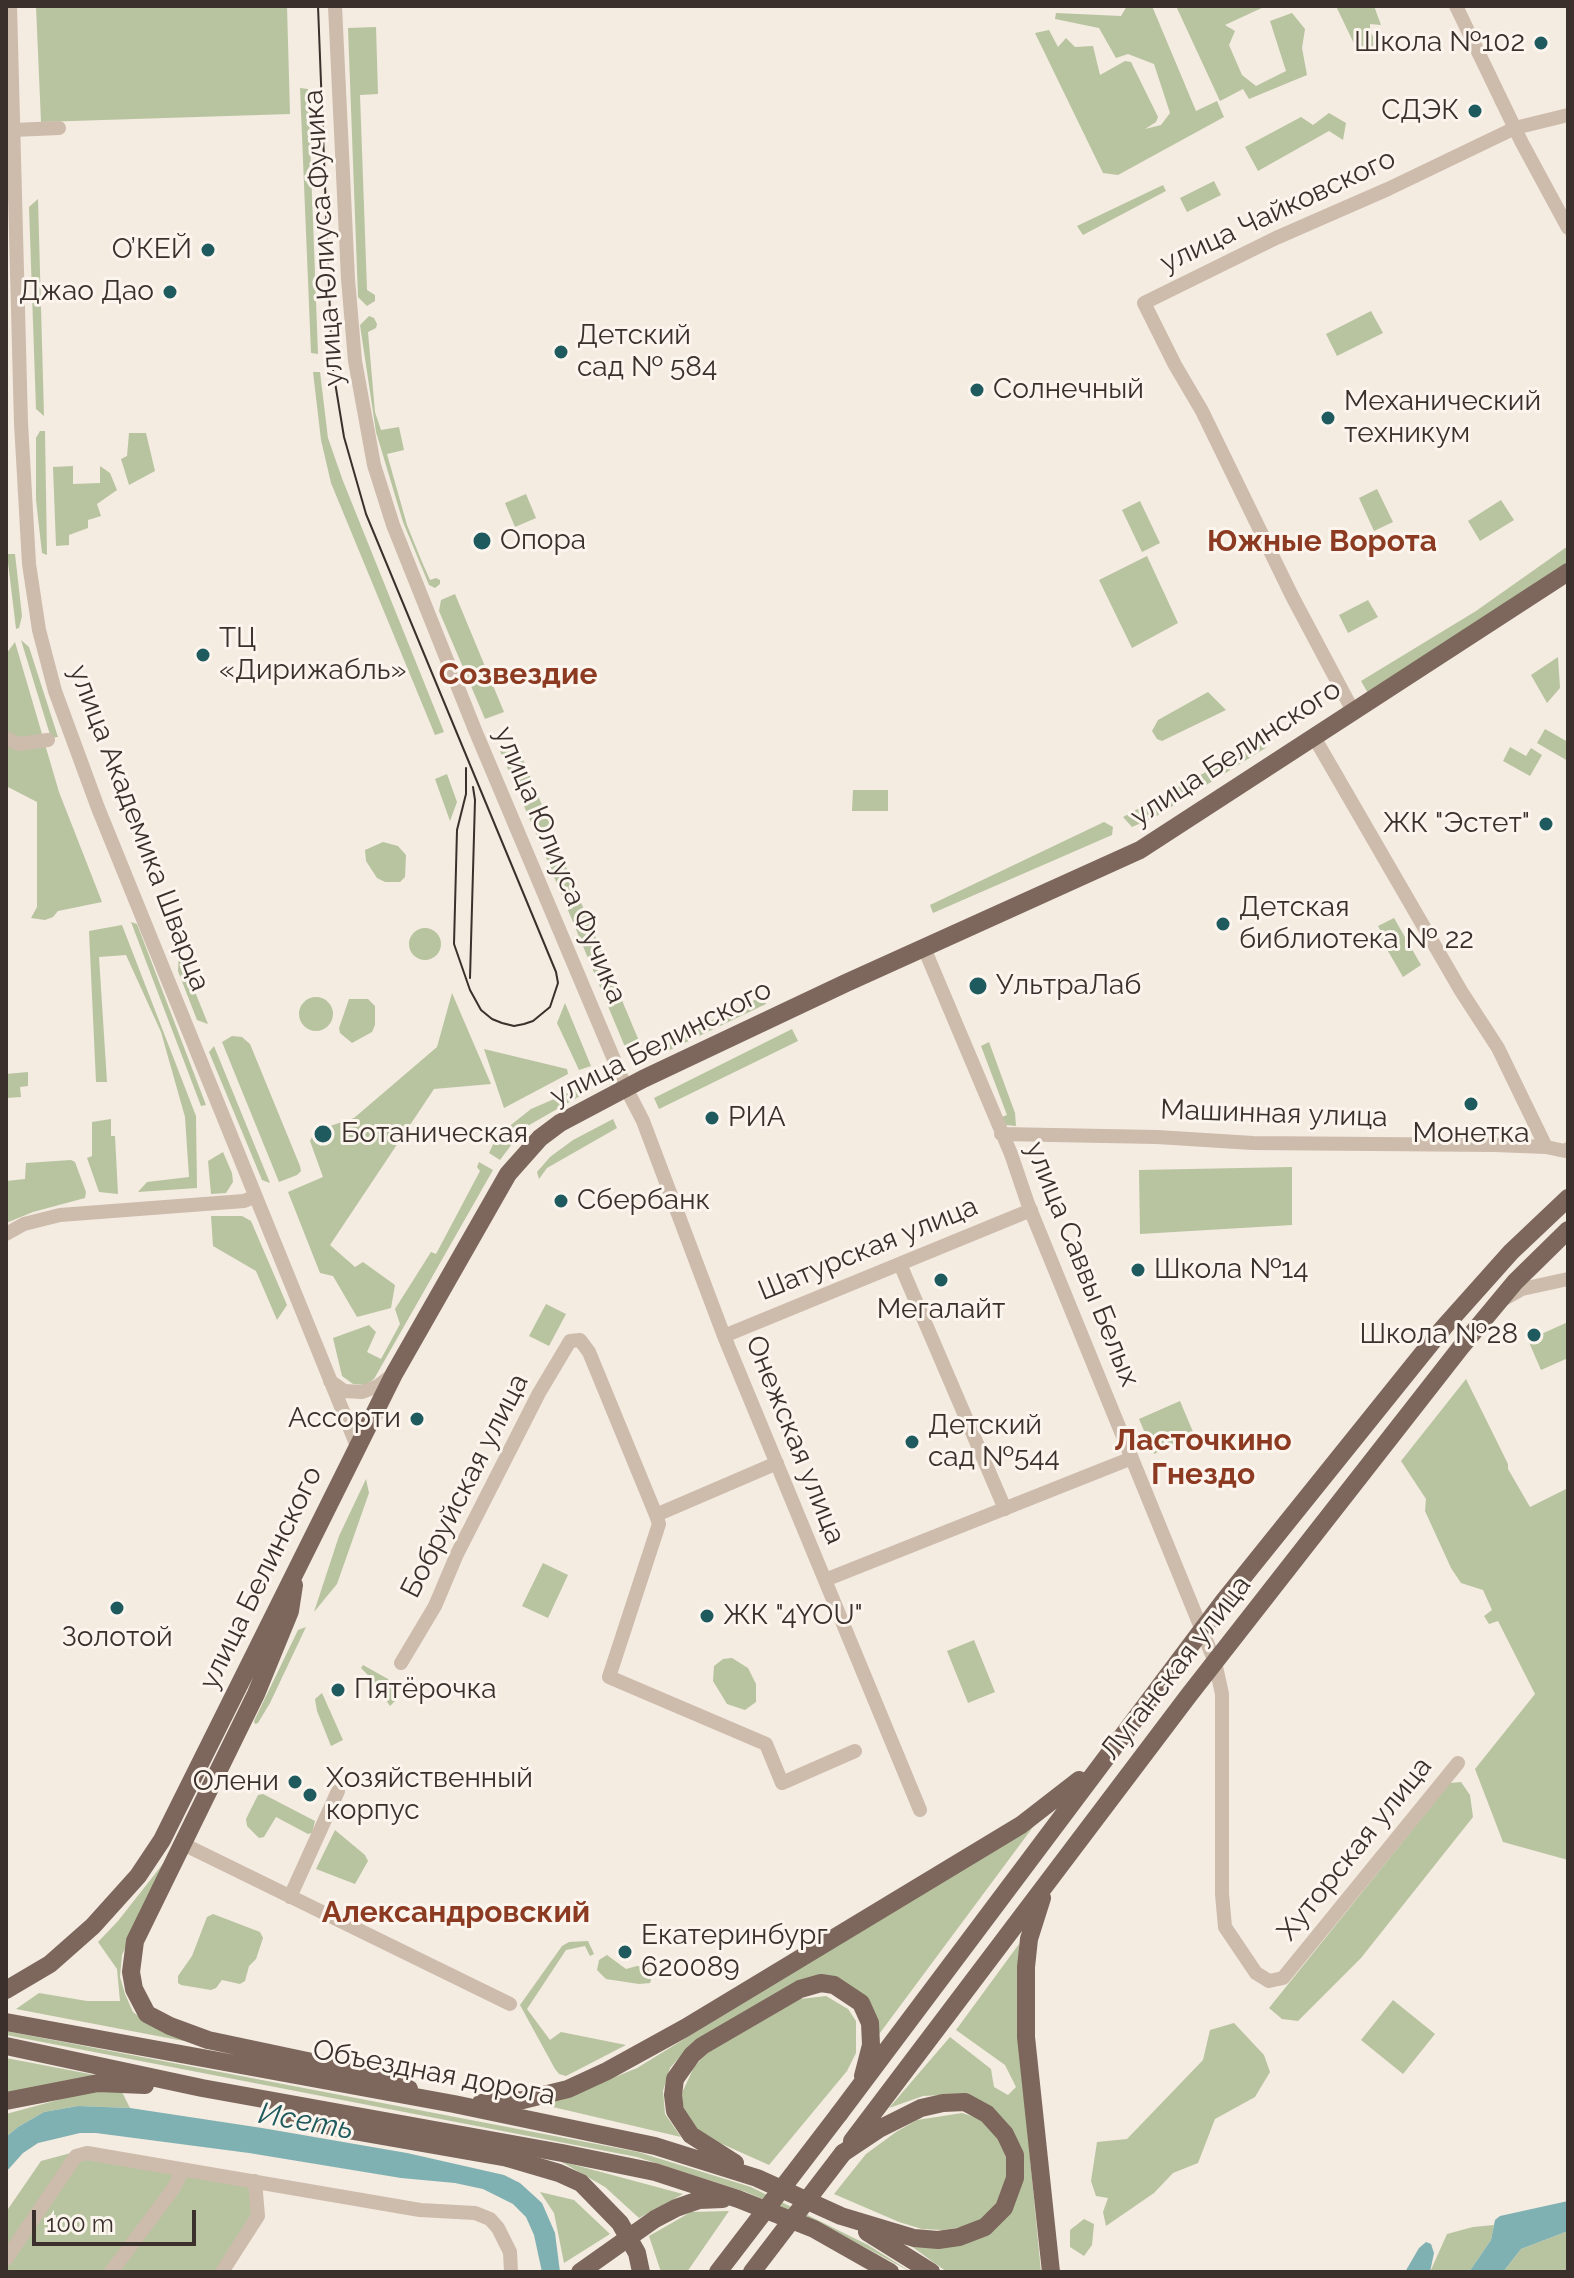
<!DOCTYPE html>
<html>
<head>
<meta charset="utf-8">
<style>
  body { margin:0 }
  #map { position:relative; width:1574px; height:2278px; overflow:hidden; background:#f4ebe1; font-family:Raleway,sans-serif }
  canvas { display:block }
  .frame { position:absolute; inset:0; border:8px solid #3b302b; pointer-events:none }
  .scale { position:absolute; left:32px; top:2210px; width:164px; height:36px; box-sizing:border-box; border:4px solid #3b302b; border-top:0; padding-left:10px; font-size:24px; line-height:28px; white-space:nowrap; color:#3b302b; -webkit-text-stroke:6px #fbf5ee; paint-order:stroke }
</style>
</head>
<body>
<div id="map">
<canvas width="1574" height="2278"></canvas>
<div class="frame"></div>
<div class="scale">100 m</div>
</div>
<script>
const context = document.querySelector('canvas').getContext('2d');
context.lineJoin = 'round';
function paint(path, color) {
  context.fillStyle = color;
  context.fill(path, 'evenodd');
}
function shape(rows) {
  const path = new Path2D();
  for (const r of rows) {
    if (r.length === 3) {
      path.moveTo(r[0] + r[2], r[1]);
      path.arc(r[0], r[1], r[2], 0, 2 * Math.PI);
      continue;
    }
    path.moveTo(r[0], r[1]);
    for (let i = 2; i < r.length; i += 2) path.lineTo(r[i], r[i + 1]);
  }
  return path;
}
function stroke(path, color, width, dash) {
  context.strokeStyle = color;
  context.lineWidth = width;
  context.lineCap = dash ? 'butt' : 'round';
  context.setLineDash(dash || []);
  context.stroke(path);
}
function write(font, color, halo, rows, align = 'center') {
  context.font = font + ' Raleway,sans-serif';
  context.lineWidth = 6;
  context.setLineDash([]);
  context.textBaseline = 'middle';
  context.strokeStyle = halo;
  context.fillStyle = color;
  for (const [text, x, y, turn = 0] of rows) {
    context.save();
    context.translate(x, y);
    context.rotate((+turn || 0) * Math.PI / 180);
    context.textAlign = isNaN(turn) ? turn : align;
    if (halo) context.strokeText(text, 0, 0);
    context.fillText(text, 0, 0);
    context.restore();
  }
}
paint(shape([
  [36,6,287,6,290,114,41,122],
  [1127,6,1152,6,1196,111,1217,101,1224,117,1118,175,1103,173,1035,33,1049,30,1058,47,1066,38,1075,47,1093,46,1100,75,1125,61,1131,62,1158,117,1156,122,1145,129,1161,125,1170,113,1154,64,1128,54,1116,58,1099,28,1055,19,1056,13,1121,16],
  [1176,6,1266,6,1225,25,1235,31,1229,45,1242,75,1256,86,1286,71,1270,21,1292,13,1305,29,1302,48,1307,75,1249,99,1243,89,1220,101],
  [1336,6,1374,6,1381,25,1370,24,1370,32,1378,43,1371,54,1358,52],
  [376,27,378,94,360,95,367,290,375,295,375,301,367,306,358,297,348,28],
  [300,88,308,89,318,354,311,353],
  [1329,113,1346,123,1343,140,1329,131,1258,171,1245,147,1301,117,1313,125],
  [1214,181,1221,195,1187,212,1180,198],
  [1163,185,1166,191,1083,235,1077,226],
  [38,199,44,416,36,409,29,207],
  [1371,311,1383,333,1337,356,1326,334],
  [369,316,374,318,377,324,376,328,368,332,375,412,381,430,399,427,404,450,387,454,407,525,422,562,430,580,436,578,440,580,440,584,435,588,429,585,403,522,376,432,360,325],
  [313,372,320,372,328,438,343,481,444,732,435,735,331,483,321,440],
  [40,431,45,431,47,555,42,553,36,500,36,438],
  [129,433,146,433,155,471,129,485,121,459,127,456],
  [73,466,73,484,100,483,100,466,110,473,117,490,97,504,101,516,88,520,88,528,69,535,69,545,56,546,53,467],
  [1377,489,1393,522,1374,531,1359,498],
  [526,494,536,518,515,527,505,503],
  [1501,500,1514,520,1480,541,1468,521],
  [1140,501,1160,543,1142,552,1122,510],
  [1568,546,1568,562,1368,693,1361,681,1476,611],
  [7,554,15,554,22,616,19,628,16,629],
  [1147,556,1178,623,1132,648,1099,580],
  [455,594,504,712,485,719,439,611,441,600],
  [1368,600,1378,617,1348,633,1339,615],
  [21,640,29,647,58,737,51,738],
  [15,642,59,792,102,902,58,911,53,917,45,920,31,918,37,907,37,802,6,786,6,654],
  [1558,657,1560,688,1547,703,1531,675],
  [1208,692,1226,710,1162,741,1157,739,1152,731,1158,720],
  [1545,729,1568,742,1568,761,1537,743],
  [1263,741,1267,747,1155,817,1132,827,1123,817],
  [517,745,552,829,537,836,500,751],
  [1510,747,1526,756,1531,748,1542,755,1530,776,1503,761],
  [447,774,457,802,450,821,435,779],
  [853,790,888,790,888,811,852,811],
  [1104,822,1113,827,1112,835,933,913,930,905],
  [383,842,398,846,406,855,405,877,400,882,385,882,377,878,366,861,365,850],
  [559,850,639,1041,625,1047,545,855],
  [1394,918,1421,965,1403,977,1381,939,1384,937,1378,926],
  [131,922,137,924,206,1105,201,1106],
  [122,925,196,1116,197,1188,138,1192,147,1182,189,1177,185,1117,161,1032,126,955,99,957,107,1082,96,1082,89,931],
  [425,944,16],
  [179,952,208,1024,197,1020,178,971],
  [452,993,491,1084,434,1089,330,1245,355,1267,363,1262,395,1285,391,1308,357,1317,333,1276,320,1273,288,1192,323,1177,310,1141,315,1131,354,1118,437,1047],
  [763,996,766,1004,653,1058,649,1050],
  [316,1014,17],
  [349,999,368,999,375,1006,375,1025,372,1032,352,1043,340,1033,339,1028],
  [565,1003,591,1066,579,1070,557,1023],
  [792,1029,798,1041,659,1109,654,1098],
  [232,1036,242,1037,250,1044,300,1166,301,1171,297,1175,279,1182,222,1042],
  [989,1042,1015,1113,1016,1126,1006,1125,1002,1117,1007,1115,981,1046],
  [214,1046,270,1183,262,1180,209,1052],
  [484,1049,567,1069,568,1074,504,1108],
  [28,1072,28,1086,20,1087,21,1097,6,1098,6,1074],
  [582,1087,587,1092,524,1128,500,1160,489,1153,497,1136,531,1109],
  [111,1119,111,1136,115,1136,118,1194,99,1192,87,1158,92,1156,92,1122],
  [613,1119,617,1128,547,1168,539,1179,537,1172,550,1157,573,1140],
  [223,1152,232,1173,233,1182,226,1193,211,1194,208,1161],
  [71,1160,75,1162,86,1192,85,1198,33,1212,6,1223,6,1181,25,1179,26,1163],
  [479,1162,493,1170,374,1379,365,1385,353,1384,342,1376,333,1338,369,1325,376,1332,367,1352,381,1359,400,1324,395,1309,431,1252,436,1254,480,1171,477,1167],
  [1292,1167,1292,1225,1140,1234,1139,1170],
  [211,1216,242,1216,251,1221,287,1305,277,1320,256,1271,213,1246],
  [546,1304,566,1314,549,1346,529,1336],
  [1568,1322,1568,1358,1541,1370,1528,1340],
  [1466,1379,1508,1464,1508,1469,1530,1507,1568,1488,1568,1860,1503,1842,1475,1769,1535,1694,1498,1621,1489,1624,1484,1616,1492,1610,1483,1590,1461,1583,1451,1568,1425,1511,1426,1499,1401,1461],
  [1180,1401,1193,1432,1188,1438,1154,1454,1139,1419],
  [366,1479,369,1493,337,1584,314,1612,339,1536],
  [543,1563,568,1575,548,1618,522,1606],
  [306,1627,270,1703,258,1723,255,1724,254,1721,298,1630],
  [974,1640,995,1692,968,1703,947,1651],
  [732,1658,748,1668,756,1684,756,1702,745,1710,727,1704,713,1681,714,1666,723,1659],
  [363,1665,388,1679,398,1698,390,1706,371,1678,361,1668],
  [322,1693,343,1740,331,1746,317,1711,315,1699],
  [1461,1782,1470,1795,1473,1817,1361,1958,1298,2021,1282,2019,1269,2008,1450,1783],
  [263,1794,315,1821,312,1833,308,1834,276,1817,264,1837,259,1838,247,1826,246,1819,258,1795],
  [1036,1823,874,2041,875,2028,833,1981,693,2042,670,2068,663,2091,665,2114,681,2137,540,2104,574,2094,637,2068],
  [335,1830,365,1855,368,1861,355,1884,316,1869],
  [166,1860,122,1955,120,1977,125,1994,133,2012,150,2025,210,2046,16,2009,39,1993,87,2001,120,2001,117,1969,98,1942,118,1921],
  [213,1914,260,1932,263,1938,256,1959,249,1966,245,1981,240,1984,222,1980,216,1988,211,1990,181,1985,178,1983,178,1976,192,1956,207,1917],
  [588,1941,594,1954,590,1956,585,1946,566,1950,527,2009,550,2040,561,2032,626,2045,566,2076,559,2074,555,2069,520,2005,562,1946,569,1942],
  [1019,1944,1020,2052,1041,2272,947,2272,911,2246,939,2246,1014,2202,1024,2172,1017,2140,959,2094,923,2096,889,2108,950,2037,991,2069,994,2087,1008,2095,1016,2087,1005,2065,956,2030],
  [607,1955,626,1969,637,1966,648,1967,651,1980,650,1983,639,1984,606,1979,597,1970,599,1960],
  [826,1996,848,2009,856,2021,856,2053,847,2071,769,2165,702,2135,684,2109,681,2095,694,2067,707,2053,800,1999],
  [1393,2000,1435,2034,1403,2074,1361,2040],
  [1234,2023,1264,2055,1270,2072,1255,2097,1215,2119,1198,2163,1173,2173,1154,2193,1106,2226,1103,2212,1108,2198,1096,2196,1091,2181,1097,2142,1127,2139,1203,2060,1210,2030],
  [6,2031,638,2152,751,2187,868,2245,911,2272,818,2222,746,2192,637,2157,6,2035],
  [6,2058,95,2075,6,2093],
  [95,2090,121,2090,130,2108,78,2106,44,2112,18,2127,6,2137,6,2114],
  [962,2113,981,2119,996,2132,1006,2150,1009,2168,996,2210,974,2225,943,2230,922,2229,899,2222,834,2194,866,2154,896,2132,917,2120],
  [71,2153,257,2188,262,2220,225,2272,6,2272,6,2212,41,2161],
  [560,2161,683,2194,639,2218,605,2187],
  [540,2192,574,2200,610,2234,564,2263,554,2213],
  [729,2211,687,2272,661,2272,649,2236,691,2212],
  [1084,2219,1094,2224,1092,2245,1084,2256,1070,2247,1070,2230],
  [1494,2225,1491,2240,1469,2272,1430,2272,1447,2234,1473,2227],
  [1568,2231,1568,2272,1503,2272,1521,2249]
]), '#b8c4a0');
paint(shape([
  [78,2106,130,2108,262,2128,407,2153,504,2175,520,2183,542,2203,555,2233,560,2272,542,2272,534,2235,526,2217,513,2204,483,2189,455,2183,401,2178,249,2153,96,2133,80,2133,38,2143,23,2153,6,2172,6,2137,18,2127,44,2112],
  [1568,2201,1568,2231,1521,2249,1503,2272,1469,2272,1491,2240,1495,2220,1500,2216],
  [1426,2242,1431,2244,1434,2253,1430,2272,1405,2272,1419,2248]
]), '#7fb0b2');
stroke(shape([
  [10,6,21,423,29,564,39,630,55,691,98,808,357,1446],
  [335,6,348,279,355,361,374,465,393,525,475,730,626,1088,643,1121,724,1336,920,1810],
  [1456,6,1522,143,1568,228],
  [13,130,59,128],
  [1353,711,1292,596,1202,411,1175,365,1144,303,1276,238,1388,189,1515,128,1568,115],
  [1314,737,1461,991,1498,1048,1546,1147],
  [6,738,18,744,48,740],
  [924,948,1011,1154,1028,1204,1215,1662,1222,1694,1222,1894,1225,1927,1256,1973,1269,1981,1283,1978,1458,1763],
  [1001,1134,1157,1137,1253,1143,1495,1145,1546,1147,1565,1151,1568,1149],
  [6,1234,24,1224,60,1215,244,1201,254,1197],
  [900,1264,1005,1509],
  [1506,1298,1522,1289,1568,1279],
  [724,1336,1031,1210],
  [330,1381,344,1391,362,1392,378,1386,392,1375],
  [777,1463,656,1515,659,1524,609,1677,766,1744,782,1783,855,1751],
  [825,1580,1132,1458],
  [401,1663,435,1606,457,1554,539,1393,570,1341,580,1340,589,1352,656,1515],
  [183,1844,510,2004],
  [290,1897,338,1791],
  [6,2259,76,2156,87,2153,420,2210,475,2213,490,2219,498,2228,510,2252,511,2272],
  [111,2272,173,2189,183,2170],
  [222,2272,258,2216,255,2181]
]), '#cdbbac', 14);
stroke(shape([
  [294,1585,290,1611,256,1694,135,1941,131,1972,134,1989,147,2014,170,2026,208,2040,383,2077,409,2089],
  [1042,1898,1029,1939,1026,1967,1026,2037,1051,2272],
  [6,1990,50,1964,93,1926,138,1876,162,1840,394,1374,508,1174,540,1138,560,1123,643,1079,846,983,1140,850,1568,572],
  [6,2022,454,2104,655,2146,757,2178,841,2216,914,2238,938,2240,959,2237,985,2227,1004,2208,1015,2178,1015,2155,1005,2134,987,2114,965,2102,943,2103,921,2108,879,2129,843,2153],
  [6,2046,202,2088,562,2153,655,2172,738,2199,814,2229,890,2272],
  [6,2101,98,2083,145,2085],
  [481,2103,523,2100,568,2089,607,2071,685,2028,1021,1825,1079,1780],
  [839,2114,1223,1602,1444,1327,1511,1252,1568,1198],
  [293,2117,342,2129,508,2158],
  [852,2141,1189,1695,1461,1347,1515,1282,1568,1230],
  [735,2163,691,2135,675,2111,673,2095,675,2079,692,2055,702,2046,800,1989,821,1983,834,1985,861,2003,870,2023,871,2045,863,2076],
  [867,2232,931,2272],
  [580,2272,655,2219,676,2208,699,2200,723,2199]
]), '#7d675c', 18);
stroke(shape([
  [318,6,332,364,344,437,366,514,556,972,558,983,550,1007,533,1021,524,1024,514,1026,502,1023,492,1019,481,1010,470,990,454,944,457,830,466,794,466,768],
  [470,978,475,800,473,787]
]), '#3b302b', 2);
stroke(shape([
  [508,2158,559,2173,581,2183,620,2223,637,2253,641,2272],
  [718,2272,839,2114],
  [752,2272,843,2153]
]), '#7d675c', 18);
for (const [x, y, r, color] of [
  [1541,43,8,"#1f5a5e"],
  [1475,111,8,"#1f5a5e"],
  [208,250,8,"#1f5a5e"],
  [170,292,8,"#1f5a5e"],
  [561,352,8,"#1f5a5e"],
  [977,390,8,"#1f5a5e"],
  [1328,418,8,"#1f5a5e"],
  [482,541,10,"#1f5a5e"],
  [203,655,8,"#1f5a5e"],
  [1546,824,8,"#1f5a5e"],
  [1223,924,8,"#1f5a5e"],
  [978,986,10,"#1f5a5e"],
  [1471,1104,8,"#1f5a5e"],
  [712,1118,8,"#1f5a5e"],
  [323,1134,10,"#1f5a5e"],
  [561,1201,8,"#1f5a5e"],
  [1138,1270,8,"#1f5a5e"],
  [941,1280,8,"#1f5a5e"],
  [1534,1335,8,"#1f5a5e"],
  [417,1419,8,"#1f5a5e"],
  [912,1442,8,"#1f5a5e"],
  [117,1608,8,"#1f5a5e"],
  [707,1616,8,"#1f5a5e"],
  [338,1690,8,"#1f5a5e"],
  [295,1782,8,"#1f5a5e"],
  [310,1795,8,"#1f5a5e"],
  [625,1952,8,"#1f5a5e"]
]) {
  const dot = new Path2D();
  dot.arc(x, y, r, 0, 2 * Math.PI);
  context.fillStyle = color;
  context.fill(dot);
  stroke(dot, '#fbf5ee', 3);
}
write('28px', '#3b302b', '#fbf5ee', [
  ["Школа №102",1525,43,"right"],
  ["СДЭК",1459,111,"right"],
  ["О’КЕЙ",192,250,"right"],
  ["Джао Дао",154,292,"right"],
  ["Детский",577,336],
  ["сад № 584",577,368],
  ["Солнечный",993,390],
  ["Механический",1344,402],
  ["техникум",1344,434],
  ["Опора",500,541],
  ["ТЦ",219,639],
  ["«Дирижабль»",219,671],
  ["ЖК \"Эстет\"",1530,824,"right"],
  ["Детская",1239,908],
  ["библиотека № 22",1239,940],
  ["УльтраЛаб",996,986],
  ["РИА",728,1118],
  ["Ботаническая",341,1134],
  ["Монетка",1471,1134,"center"],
  ["Сбербанк",577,1201],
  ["Школа №14",1154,1270],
  ["Мегалайт",941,1310,"center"],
  ["Школа №28",1518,1335,"right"],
  ["Ассорти",401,1419,"right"],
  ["Детский",928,1426],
  ["сад №544",928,1458],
  ["ЖК \"4YOU\"",723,1616],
  ["Золотой",117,1638,"center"],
  ["Пятёрочка",354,1690],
  ["Хозяйственный",326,1779],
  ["корпус",326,1811],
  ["Олени",279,1782,"right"],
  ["Екатеринбург",641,1936],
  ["620089",641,1968]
], 'left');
write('28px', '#3b302b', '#fbf5ee', [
  ["улица Чайковского",1278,211,-25],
  ["улица Юлиуса Фучика",324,238,-94],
  ["улица Белинского",1236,753,-33],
  ["улица Академика Шварца",139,828,69],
  ["улица Юлиуса Фучика",560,865,67],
  ["улица Белинского",661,1043,-27],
  ["Машинная улица",1274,1114,2],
  ["Шатурская улица",868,1249,-22],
  ["улица Саввы Белых",1082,1264,68],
  ["Онежская улица",795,1440,68],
  ["Бобруйская улица",465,1486,-63],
  ["улица Белинского",261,1578,-64],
  ["Луганская улица",1176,1668,-52],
  ["Хуторская улица",1355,1849,-51],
  ["Объездная дорога",434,2073,11]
]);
write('bold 30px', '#8c3b22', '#fbf5ee', [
  ["Южные Ворота",1322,542],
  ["Созвездие",518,675],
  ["Ласточкино",1203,1441],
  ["Гнездо",1203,1475],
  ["Александровский",456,1913]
]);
write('italic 30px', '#1f5a5e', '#fbf5ee', [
  ["Исеть",306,2122,10]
]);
</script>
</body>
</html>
